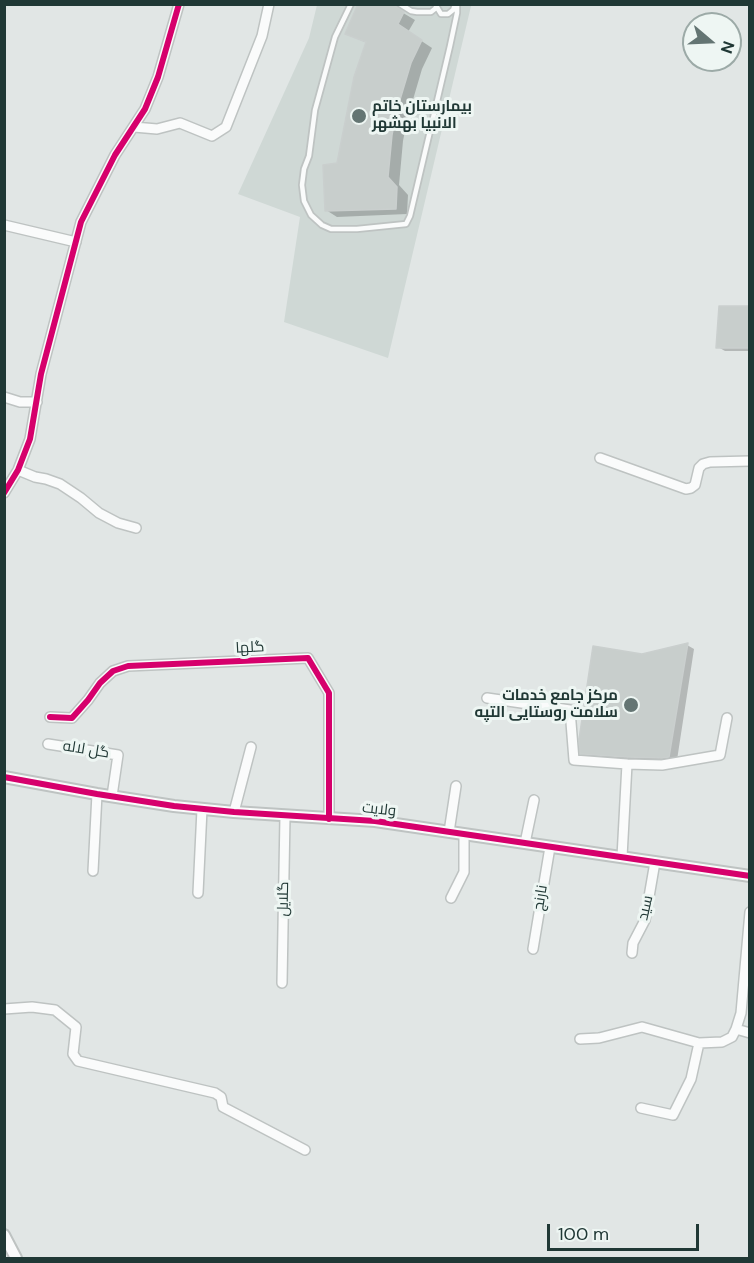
<!DOCTYPE html>
<html>
<head>
<meta charset="utf-8">
<style>
  body { margin:0 }
  #map { position:relative; width:754px; height:1263px; overflow:hidden; background:#e1e6e5; font-family:"DM Sans",sans-serif }
  canvas { display:block }
  .frame { position:absolute; inset:0; border:6px solid #203835; pointer-events:none }
  .north { position:absolute; left:682px; top:12px; width:60px; height:60px; box-sizing:border-box; background:#eef6f3; border:2px solid #9caaa7; border-radius:50%; rotate:109deg; font-size:16px; font-weight:700; line-height:24px; text-align:center; color:#203835 }
  .north::after { content:''; display:block; margin:auto; width:21px; height:27px; background:#647573; clip-path:polygon(50% 0,100% 100%,50% 72%,0 100%) }
  .scale { position:absolute; left:547px; top:1224px; width:152px; height:27px; box-sizing:border-box; border:3px solid #203835; border-top:0; padding-left:8px; font-size:18px; line-height:21px; white-space:nowrap; color:#203835; -webkit-text-stroke:4px #eef6f3; paint-order:stroke }
</style>
</head>
<body>
<div id="map">
<canvas width="754" height="1263"></canvas>
<div class="frame"></div>
<div class="north">N</div>
<div class="scale">100 m</div>
</div>
<script>
const context = document.querySelector('canvas').getContext('2d');
context.lineJoin = 'round';
function paint(path, color) {
  context.fillStyle = color;
  context.fill(path, 'evenodd');
}
function shape(rows) {
  const path = new Path2D();
  for (const r of rows) {
    path.moveTo(r[0], r[1]);
    for (let i = 2; i < r.length; i += 2) path.lineTo(r[i], r[i + 1]);
  }
  return path;
}
function stroke(path, color, width, dash) {
  context.strokeStyle = color;
  context.lineWidth = width;
  context.lineCap = dash ? 'butt' : 'round';
  context.setLineDash(dash || []);
  context.stroke(path);
}
function write(font, color, halo, rows, align = 'center') {
  context.font = font + ' "DM Sans",Cairo,sans-serif';
  context.lineWidth = 6;
  context.setLineDash([]);
  context.textBaseline = 'middle';
  context.strokeStyle = halo;
  context.fillStyle = color;
  for (const [text, x, y, turn = 0] of rows) {
    context.save();
    context.translate(x, y);
    context.rotate((+turn || 0) * Math.PI / 180);
    context.textAlign = isNaN(turn) ? turn : align;
    if (halo) context.strokeText(text, 0, 0);
    context.fillText(text, 0, 0);
    context.restore();
  }
}
paint(shape([
  [317,5,470,5,471,6,388,358,284,322,300,217,238,194,309,38]
]), '#cfd8d5');
paint(shape([
  [388,4,415,20,408,32,432,48,422,69,407,120,403,141,399,185,408,195,407,214,337,217,326,210,367,43,347,34],
  [750,307,750,351,725,351,718,347],
  [687,645,694,649,677,760,636,761,589,757,582,753,642,655]
]), '#0003');
const building = shape([
  [358,4,392,4,397,7,404,12,398,24,422,40,411,63,396,113,392,135,388,177,397,187,396,209,325,211,323,165,337,163,354,77,366,42,345,34,358,4],
  [719,306,750,306,750,348,716,348,719,306],
  [688,643,669,757,662,758,627,757,580,754,579,739,593,646,642,654,688,643]
]);
paint(building, '#c8cecc');
stroke(building, '#cacfce', 1.5);
const service = shape([
  [351,4,335,37,315,110,309,156,304,169,302,185,304,201,311,215,322,225,331,229,357,229,406,224,410,216,450,46,457,13,457,4],
  [400,4,411,11,417,12,431,12,436,8],
  [435,4,441,14,448,14,453,10,455,5]
]);
const minor = shape([
  [134,127,157,129,180,123,212,136,226,127,262,36,269,4],
  [4,225,76,242],
  [4,397,20,402,37,402],
  [600,458,686,489,691,488,695,485,699,468,703,464,710,462,750,461],
  [18,470,35,477,46,479,60,484,81,498,99,513,118,523,136,528],
  [4,493,18,470,30,439,41,374,81,222,115,155,145,109,158,77,179,4],
  [487,698,570,710,574,760,627,764,622,857],
  [50,717,72,718,88,700,100,683,113,671,128,666,308,658,329,693,329,819],
  [48,744,118,755,112,796],
  [627,764,662,765,720,755,727,718],
  [234,812,251,747],
  [449,832,456,786],
  [525,843,534,800],
  [93,871,97,794],
  [198,893,202,809],
  [451,898,464,872,464,834],
  [533,949,550,847],
  [632,953,633,943,645,920,655,862],
  [282,983,285,816],
  [4,1009,32,1007,55,1010,76,1027,73,1054,78,1061,215,1093,221,1097,223,1107,305,1150],
  [736,1029,750,1033],
  [580,1039,599,1038,642,1027,699,1043,722,1042,732,1037,736,1029,741,1013,750,912],
  [641,1108,673,1115,691,1079,699,1043]
]);
const tertiary = shape([
  [4,777,97,794,174,806,234,812,375,821,750,876],
  [4,1235,16,1258]
]);
stroke(service, '#bec3c2', 8);
stroke(minor, '#bec3c2', 12);
stroke(tertiary, '#bec3c2', 14);
stroke(service, '#fafbfb', 4.5);
stroke(minor, '#fafbfb', 9);
stroke(tertiary, '#fafbfb', 10);
stroke(shape([
  [4,493,18,470,30,439,41,374,81,222,115,155,145,109,158,77,179,4],
  [50,717,72,718,88,700,100,683,113,671,128,666,308,658,329,693,329,819],
  [4,777,97,794,174,806,234,812,375,821,750,876]
]), '#d6006c', 6);
for (const [x, y, r, color] of [
  [359,116,8,"#647573"],
  [631,705,8,"#647573"]
]) {
  const dot = new Path2D();
  dot.arc(x, y, r, 0, 2 * Math.PI);
  context.fillStyle = color;
  context.fill(dot);
  stroke(dot, '#eef6f3', 2);
}
write('bold 15px', '#203835', '#eef6f3', [
  ["بیمارستان خاتم",372,107],
  ["الانبیا بهشهر",372,124],
  ["مرکز جامع خدمات",618,696,"right"],
  ["سلامت روستایی التپه",618,713,"right"]
], 'left');
write('15px', '#203835', '#eef6f3', [
  ["گلها",250,648,-3],
  ["گل لاله",86,750,9],
  ["ولایت",379,810,6],
  ["نارنج",541,898,-81],
  ["گلایل",284,899,-89],
  ["سید",646,908,-77]
]);
</script>
</body>
</html>
